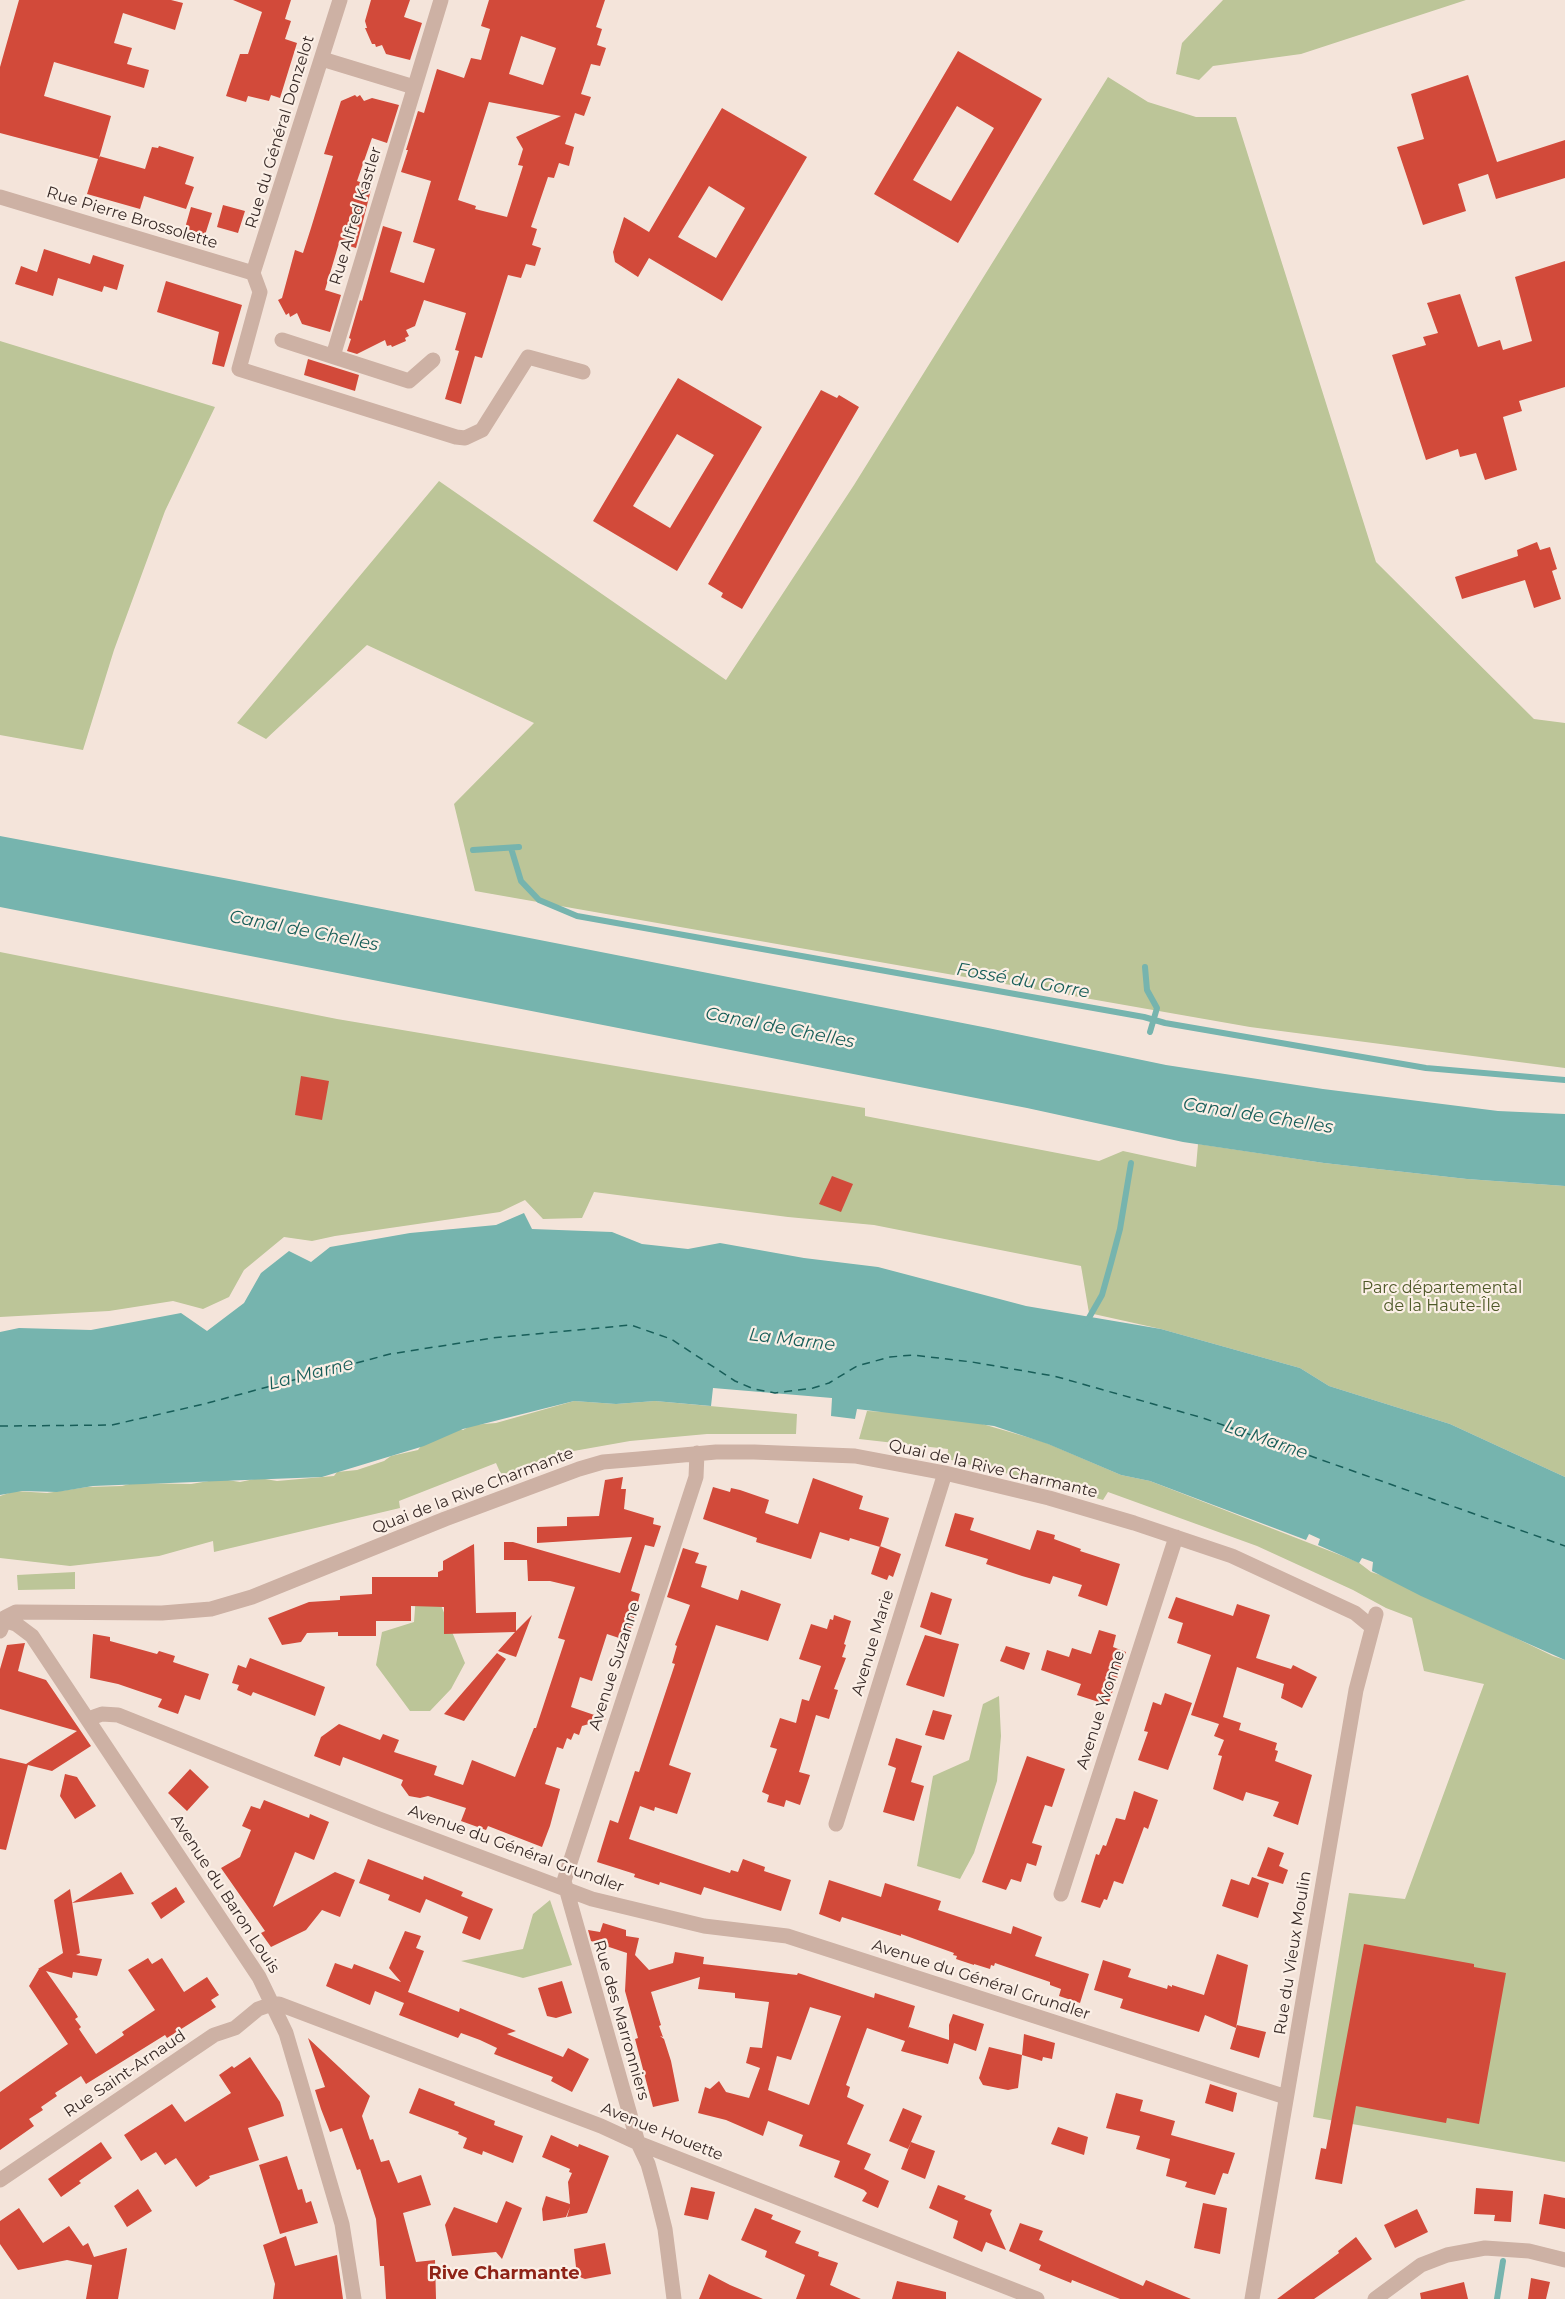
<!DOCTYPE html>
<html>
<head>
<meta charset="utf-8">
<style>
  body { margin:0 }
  canvas { display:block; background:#f4e4da }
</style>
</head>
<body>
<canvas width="1565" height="2299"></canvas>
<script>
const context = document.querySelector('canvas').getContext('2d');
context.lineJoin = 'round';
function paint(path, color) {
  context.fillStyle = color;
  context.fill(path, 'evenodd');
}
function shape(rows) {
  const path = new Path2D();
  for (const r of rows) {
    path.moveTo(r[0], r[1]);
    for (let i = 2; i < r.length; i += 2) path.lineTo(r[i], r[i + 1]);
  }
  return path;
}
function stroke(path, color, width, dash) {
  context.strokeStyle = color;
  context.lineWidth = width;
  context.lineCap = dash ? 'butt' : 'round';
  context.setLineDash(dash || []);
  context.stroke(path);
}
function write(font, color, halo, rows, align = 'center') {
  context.font = font + ' Montserrat,sans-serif';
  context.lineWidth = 4.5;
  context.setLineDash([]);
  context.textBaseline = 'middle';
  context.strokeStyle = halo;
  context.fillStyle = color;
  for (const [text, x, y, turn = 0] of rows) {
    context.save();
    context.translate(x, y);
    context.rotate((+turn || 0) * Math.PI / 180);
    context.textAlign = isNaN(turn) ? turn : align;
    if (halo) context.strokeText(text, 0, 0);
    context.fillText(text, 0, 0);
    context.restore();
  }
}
paint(shape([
  [1223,0,1466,0,1301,54,1213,66,1199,80,1176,74,1182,43],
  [1108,77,1148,102,1196,117,1236,117,1376,562,1534,719,1565,723,1565,1068,1250,1027,475,891,454,804,534,723,367,645,266,739,237,723,439,481,726,680,854,485],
  [0,341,215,407,165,511,114,650,83,750,0,735],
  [0,952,337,1019,865,1108,865,1116,1099,1161,1123,1151,1196,1167,1198,1144,1324,1163,1467,1179,1565,1186,1565,1477,1450,1424,1329,1386,1300,1368,1161,1329,1089,1313,1081,1266,874,1225,788,1217,594,1192,582,1218,543,1219,525,1200,500,1212,335,1236,312,1241,284,1237,244,1270,229,1297,203,1309,173,1301,109,1311,0,1317],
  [574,1401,616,1404,655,1401,797,1414,796,1434,707,1434,630,1441,568,1452,503,1479,496,1463,399,1501,400,1508,214,1552,213,1541,159,1556,70,1566,0,1558,0,1496,15,1491,47,1493,87,1487,122,1486,133,1483,191,1484,221,1479,240,1482,259,1478,277,1481,334,1476,337,1472,357,1470,384,1461,391,1456,418,1450,421,1446,455,1428,463,1430,472,1425,496,1423],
  [867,1411,927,1414,979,1423,1044,1442,1121,1475,1150,1481,1358,1562,1371,1572,1396,1580,1553,1656,1565,1660,1565,2162,1313,2117,1349,1893,1405,1899,1484,1684,1424,1671,1412,1618,1386,1608,1353,1590,1257,1546,1108,1492,1103,1500,1042,1482,947,1459,948,1449,859,1439],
  [75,1572,75,1589,18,1590,17,1575],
  [435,1591,465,1663,451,1689,430,1711,410,1711,376,1665,382,1632,414,1622,416,1595],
  [999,1696,1001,1736,997,1781,974,1853,960,1879,917,1866,933,1776,969,1760,983,1704],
  [550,1900,572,1965,523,1978,461,1961,523,1949,533,1914]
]), '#bcc598');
paint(shape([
  [0,836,229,879,988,1028,1166,1065,1323,1089,1498,1111,1565,1114,1565,1186,1467,1179,1324,1163,1183,1142,1027,1108,0,907],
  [524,1213,532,1229,612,1232,642,1244,688,1249,720,1243,804,1258,878,1267,1026,1306,1161,1329,1300,1368,1329,1386,1450,1424,1565,1477,1565,1660,1421,1596,1372,1571,1373,1562,1362,1558,1359,1563,1318,1545,1320,1539,1309,1534,1306,1540,1150,1481,1121,1475,1048,1444,994,1426,857,1409,855,1419,831,1416,832,1398,713,1388,711,1406,655,1401,616,1404,574,1401,463,1429,424,1446,322,1477,93,1486,57,1492,22,1491,0,1495,0,1332,19,1328,91,1330,181,1313,207,1331,244,1303,261,1273,289,1251,311,1262,330,1247,410,1233,496,1225]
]), '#76b4ae');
stroke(shape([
  [511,848,521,881,539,900,577,916,1144,1017,1165,1023,1426,1068,1565,1080],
  [473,850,519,847],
  [1145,967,1147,990,1157,1008,1150,1032],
  [1086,1323,1102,1295,1111,1263,1120,1229,1131,1163],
  [1497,2299,1503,2261]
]), '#76b4ae', 6);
stroke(shape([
  [0,1426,112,1425,204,1404,390,1354,492,1338,631,1325,671,1339,735,1381,754,1389,775,1393,813,1388,829,1383,857,1366,890,1357,913,1355,972,1362,1054,1376,1203,1418,1565,1546]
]), '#185e59', 1.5, [8, 6]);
paint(shape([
  [19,0,171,0,183,3,175,30,123,13,114,43,132,48,127,64,149,70,144,88,54,62,44,96,111,116,99,158,99,156,145,169,152,147,158,148,159,146,194,157,185,184,194,187,186,209,144,196,140,209,87,194,98,159,0,133,0,67],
  [233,0,291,0,285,19,291,21,285,39,297,43,280,98,271,95,269,101,248,96,246,102,226,96,240,54,248,54,262,12],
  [371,0,410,0,404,17,422,23,410,60,386,54,382,45,376,47,375,44,372,44,365,28,367,28,365,21],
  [489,0,605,0,596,27,602,29,597,45,606,48,600,66,591,64,581,94,591,97,584,116,575,113,565,144,574,147,569,166,559,163,554,178,548,177,531,227,537,229,532,245,541,248,535,266,526,264,521,278,508,275,482,358,475,356,461,404,445,399,459,351,455,350,466,313,424,300,415,326,406,330,409,336,405,338,406,341,392,347,391,345,387,346,385,340,357,354,347,351,351,339,349,338,360,300,362,301,383,226,402,232,390,272,424,283,435,249,413,242,431,181,401,172,408,150,406,150,418,111,424,113,437,69,464,78,471,58,481,60,490,29,481,26],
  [521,36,556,48,543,85,509,74],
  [489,102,561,116,516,137,523,149,518,165,523,166,507,217,475,209,476,206,458,200],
  [958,51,1042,99,958,243,874,194],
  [957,106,994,128,951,201,913,180],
  [1468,75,1497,162,1565,140,1565,178,1496,199,1488,174,1458,184,1466,211,1423,225,1397,147,1424,139,1411,94],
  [355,95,357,97,360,95,364,101,372,98,399,105,387,143,372,138,357,181,372,186,356,248,339,243,325,290,341,295,330,332,302,324,297,313,290,317,289,313,286,315,278,300,282,298,295,250,303,253,311,228,333,156,324,154,341,101],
  [722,108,807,157,722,301,649,258,638,277,615,262,613,252,624,217,649,232],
  [709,186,745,208,716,258,678,237],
  [223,205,245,211,238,233,217,227],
  [191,207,212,213,205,235,185,228],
  [44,249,90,264,93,255,124,265,117,290,104,286,102,292,58,278,53,296,15,284,21,266,37,272],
  [1565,261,1565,387,1519,401,1522,411,1503,417,1517,470,1485,480,1476,453,1460,457,1458,449,1426,460,1392,355,1426,345,1423,337,1438,333,1427,303,1460,294,1478,347,1500,340,1503,350,1532,341,1515,277],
  [166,281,242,305,224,367,212,364,219,332,157,312],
  [308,359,359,375,355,391,304,375],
  [678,378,762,427,677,571,593,521],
  [677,434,714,455,670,528,633,506],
  [821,390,837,398,839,395,859,407,742,609,721,597,723,593,708,584],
  [1537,542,1540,550,1550,547,1557,569,1552,571,1561,599,1534,608,1525,580,1462,599,1455,577,1518,556,1517,550],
  [301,1076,329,1081,322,1120,295,1115],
  [832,1176,853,1184,841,1212,819,1204],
  [623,1477,621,1489,626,1489,624,1509,654,1518,653,1524,661,1526,654,1547,645,1545,631,1591,640,1594,628,1641,607,1634,592,1681,580,1677,571,1707,606,1719,582,1726,579,1735,574,1733,571,1740,567,1738,563,1749,557,1747,545,1784,560,1789,550,1826,542,1847,488,1826,486,1830,461,1821,466,1808,428,1796,420,1798,409,1796,401,1785,403,1780,343,1757,340,1766,314,1756,321,1737,339,1724,380,1740,383,1734,399,1740,394,1752,437,1766,434,1775,463,1785,472,1760,515,1777,534,1728,536,1728,565,1640,558,1638,575,1587,550,1581,528,1581,527,1560,504,1560,504,1542,513,1542,620,1573,632,1537,537,1543,537,1527,567,1526,567,1517,599,1516,605,1480],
  [813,1478,863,1496,859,1509,889,1518,880,1547,850,1538,849,1541,820,1532,811,1559,756,1542,757,1538,703,1519,713,1487,730,1492,731,1488,740,1490,769,1500,765,1513,798,1524],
  [955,1513,974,1518,970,1530,1030,1550,1037,1530,1055,1535,1054,1539,1081,1549,1080,1551,1120,1564,1107,1606,1078,1596,1082,1585,1053,1576,1050,1584,1022,1576,986,1564,988,1559,945,1546],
  [474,1544,476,1613,516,1612,516,1631,532,1615,516,1657,498,1651,515,1632,444,1634,444,1607,411,1606,411,1621,376,1621,376,1636,338,1636,338,1632,307,1633,301,1642,282,1645,268,1618,309,1602,340,1600,340,1596,372,1594,372,1577,438,1577,438,1572,443,1570,443,1561],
  [880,1546,901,1554,893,1577,889,1575,887,1580,871,1574],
  [683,1548,699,1553,695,1563,707,1566,701,1587,738,1600,741,1590,781,1604,768,1641,716,1625,669,1765,691,1773,677,1814,655,1807,654,1811,640,1806,629,1839,730,1873,731,1870,738,1872,743,1859,765,1867,764,1871,791,1880,781,1911,704,1887,701,1895,660,1882,659,1885,634,1877,635,1874,597,1862,610,1820,618,1823,635,1771,639,1772,675,1664,672,1663,677,1646,675,1645,690,1605,667,1597],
  [931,1592,952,1599,941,1635,920,1627],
  [1176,1597,1233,1616,1237,1604,1270,1615,1256,1658,1291,1669,1293,1665,1317,1677,1302,1708,1281,1698,1284,1684,1237,1667,1223,1717,1241,1723,1239,1730,1277,1743,1275,1750,1278,1751,1275,1761,1312,1775,1298,1825,1273,1816,1279,1802,1246,1792,1243,1801,1213,1789,1222,1756,1218,1755,1224,1740,1214,1736,1219,1724,1191,1715,1211,1655,1177,1643,1183,1623,1168,1618],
  [834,1615,851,1621,844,1644,846,1645,842,1657,846,1658,834,1689,838,1690,829,1719,816,1715,799,1772,810,1775,800,1805,786,1800,784,1807,767,1802,769,1795,762,1792,777,1749,770,1747,780,1718,796,1723,802,1699,809,1701,821,1666,799,1659,811,1624,827,1629,830,1619,833,1620],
  [1099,1630,1116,1635,1113,1647,1126,1652,1108,1705,1077,1695,1081,1684,1041,1670,1047,1650,1069,1657,1072,1648,1091,1654],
  [93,1634,110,1637,110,1641,157,1654,159,1651,175,1656,173,1662,209,1674,200,1700,185,1695,178,1714,158,1707,162,1699,118,1684,90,1678],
  [925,1635,959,1644,944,1697,906,1685],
  [25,1643,18,1671,46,1680,91,1746,52,1771,28,1765,6,1850,0,1849,0,1758,26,1764,77,1731,0,1709,0,1669,7,1645],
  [1006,1646,1030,1653,1024,1670,1000,1661],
  [497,1653,506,1659,464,1721,444,1714],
  [250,1658,325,1687,315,1716,253,1692,251,1696,237,1690,239,1685,232,1683,238,1665,246,1668],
  [1165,1693,1192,1703,1168,1770,1138,1760,1148,1732,1144,1731,1153,1702,1161,1705],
  [933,1710,952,1715,944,1740,925,1735],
  [896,1738,922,1746,911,1782,924,1786,914,1821,883,1812,896,1768,888,1765],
  [1027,1756,1065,1769,1052,1807,1045,1805,1032,1843,1042,1846,1036,1866,1027,1863,1021,1882,1011,1879,1006,1890,982,1882],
  [190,1769,209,1787,187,1811,168,1793],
  [65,1774,77,1777,96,1806,75,1819,60,1796],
  [1134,1791,1158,1800,1148,1829,1144,1827,1123,1884,1114,1881,1107,1900,1104,1899,1100,1908,1081,1902,1096,1854,1099,1855,1103,1845,1106,1846,1116,1818,1125,1820],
  [264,1800,309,1818,310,1814,329,1822,314,1860,295,1852,273,1907,335,1872,355,1880,340,1917,322,1910,306,1930,271,1947,261,1933,265,1931,221,1868,240,1857,251,1830,242,1826,251,1806,260,1809],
  [1268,1847,1284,1853,1279,1866,1288,1870,1283,1884,1257,1876],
  [368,1859,423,1880,424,1876,463,1892,461,1896,493,1909,480,1940,462,1933,468,1917,426,1899,420,1913,388,1900,390,1895,359,1883],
  [121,1872,134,1894,72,1903],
  [1252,1877,1269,1883,1258,1918,1222,1906,1231,1879,1249,1885],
  [829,1880,881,1897,885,1883,941,1901,938,1910,1011,1934,1013,1926,1042,1937,1035,1956,1089,1974,1080,2003,1059,1996,1061,1989,1050,1985,1050,1982,995,1963,994,1966,991,1965,990,1969,974,1964,974,1965,956,1959,957,1956,953,1955,954,1953,901,1934,901,1936,842,1917,840,1922,819,1914],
  [176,1887,185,1902,161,1919,151,1903],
  [70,1889,80,1953,76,1955,102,1959,99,1970,97,1976,73,1972,72,1978,46,1971,75,2012,78,2017,75,2019,81,2027,79,2029,96,2054,124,2035,122,2032,155,2010,128,1970,148,1958,152,1964,162,1958,184,1992,207,1977,219,1995,211,2000,216,2007,167,2038,165,2035,86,2084,81,2076,55,2093,57,2096,41,2107,43,2110,29,2119,34,2126,0,2150,0,2092,68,2044,29,1986,39,1969,38,1969,63,1953,54,1900],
  [603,1923,626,1930,626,1936,639,1938,635,1955,649,1970,673,1963,675,1952,704,1957,703,1964,797,1975,798,1973,874,1998,875,1993,915,2006,908,2029,909,2027,949,2040,949,2025,953,2014,984,2024,976,2051,954,2043,948,2064,901,2051,905,2041,867,2028,846,2085,850,2087,847,2097,864,2105,847,2144,871,2154,864,2169,889,2181,878,2208,862,2201,867,2193,864,2190,834,2177,840,2161,799,2146,803,2135,768,2121,763,2136,726,2120,698,2113,705,2087,710,2089,719,2081,726,2092,749,2098,760,2068,746,2063,750,2047,762,2048,769,2002,735,1998,735,1993,698,1989,700,1977,651,1992,661,2025,659,2026,663,2037,660,2036,664,2039,671,2061,679,2101,653,2107,635,2039,638,2038,625,1991,627,1953,591,1941,588,1930,600,1932],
  [810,2007,841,2016,809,2105,768,2090,777,2056,791,2060],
  [405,1931,421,1936,416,1948,424,1951,408,1992,459,2012,460,2008,516,2031,507,2034,563,2057,568,2048,589,2059,572,2092,551,2081,553,2077,494,2054,497,2048,480,2040,461,2033,458,2038,399,2015,404,2003,375,1991,370,2005,326,1986,335,1963,352,1969,354,1964,401,1982,389,1968],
  [1364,1944,1474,1964,1474,1967,1506,1973,1479,2124,1447,2118,1446,2123,1356,2106,1342,2184,1315,2179,1321,2148,1326,2149],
  [1217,1954,1248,1965,1236,2028,1205,2015,1199,2032,1120,2008,1123,1999,1094,1990,1103,1960,1131,1969,1128,1977,1167,1989,1168,1985,1172,1987,1172,1985,1204,1995],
  [562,1981,572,2013,556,2018,547,2016,538,1988],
  [1237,2025,1266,2032,1259,2058,1230,2049],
  [1024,2034,1055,2043,1052,2059,1043,2057,1042,2061,1022,2055],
  [308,2038,370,2096,362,2116,370,2140,373,2139,381,2162,389,2160,398,2183,421,2175,431,2205,403,2213,416,2262,435,2260,436,2299,386,2299,384,2266,380,2266,376,2219,360,2169,357,2170,342,2128,330,2132,321,2109,315,2090,325,2087],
  [989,2047,1022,2055,1018,2088,1008,2090,983,2085,979,2078],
  [250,2057,280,2102,284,2116,248,2128,259,2160,209,2176,210,2178,196,2187,176,2158,165,2165,156,2152,141,2161,124,2135,172,2104,185,2122,231,2093,219,2075,232,2066,234,2068],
  [1210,2084,1237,2093,1233,2112,1205,2103],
  [419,2088,455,2102,454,2105,495,2121,494,2125,523,2136,513,2163,483,2151,482,2155,463,2148,467,2138,458,2134,459,2132,409,2113],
  [1116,2093,1143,2100,1140,2111,1175,2121,1171,2135,1235,2153,1228,2174,1223,2173,1215,2195,1185,2187,1187,2182,1166,2176,1170,2159,1136,2149,1140,2136,1106,2128],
  [903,2108,922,2116,908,2149,889,2141],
  [1058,2127,1088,2137,1084,2155,1051,2144],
  [551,2135,578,2147,579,2144,609,2156,587,2213,567,2217,570,2207,566,2217,543,2221,542,2209,546,2196,570,2204,568,2182,572,2173,569,2172,570,2169,542,2157],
  [101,2142,112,2158,79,2181,81,2183,61,2197,48,2179],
  [911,2142,935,2151,925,2179,901,2169],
  [287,2156,298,2190,302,2189,306,2203,311,2201,318,2223,280,2234,259,2165],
  [938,2185,966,2196,964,2199,992,2210,990,2214,1006,2250,986,2242,982,2252,953,2238,958,2221,929,2208],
  [691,2187,715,2192,708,2220,684,2215],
  [1476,2188,1513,2191,1511,2222,1494,2221,1495,2215,1474,2214],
  [138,2189,152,2211,127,2227,114,2206],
  [1544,2194,1565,2198,1565,2229,1539,2224],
  [506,2201,522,2208,502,2259,496,2252,452,2256,445,2225,454,2207,497,2223],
  [1203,2203,1227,2208,1220,2254,1194,2248],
  [19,2208,43,2243,69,2226,83,2246,88,2243,94,2257,127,2248,118,2299,86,2299,92,2265,67,2260,18,2270,0,2244,0,2221],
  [755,2208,773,2215,771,2219,801,2231,795,2243,819,2252,818,2256,838,2263,830,2285,861,2299,796,2299,805,2275,765,2257,767,2251,741,2240],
  [1417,2209,1428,2232,1395,2248,1384,2225],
  [1020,2223,1043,2231,1039,2240,1143,2286,1146,2280,1191,2299,1120,2299,1072,2280,1071,2283,1039,2270,1041,2265,1009,2251],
  [286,2236,295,2266,337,2255,343,2299,273,2299,275,2284,263,2245],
  [1356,2237,1372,2259,1314,2299,1277,2299,1339,2253,1338,2251],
  [605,2243,611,2274,585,2279,577,2276,574,2249],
  [709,2274,730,2285,763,2299,699,2299],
  [1531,2278,1550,2282,1546,2299,1528,2299],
  [897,2281,946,2292,946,2299,892,2299],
  [1464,2282,1468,2299,1421,2299,1420,2293]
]), '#d24a3a');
stroke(shape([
  [322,59,414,87],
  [0,197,253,273],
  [253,273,260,292,239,369,456,437,465,438,482,430,528,357,583,372],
  [253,273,340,0],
  [282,340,409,381,433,360],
  [333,356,441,0],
  [0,1619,16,1624,32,1636,259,1977,286,2033,342,2224,354,2299],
  [0,1631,6,1617,16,1612,162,1613,211,1609,252,1597,445,1519,579,1469,603,1462,639,1459,716,1452,754,1452,855,1456,945,1473,1049,1498,1134,1523,1232,1556,1355,1613,1372,1627],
  [88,1719,102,1714,118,1715,379,1819,592,1899,704,1926,787,1936,1286,2097],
  [836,1824,945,1473],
  [1061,1894,1176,1537],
  [0,2180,214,2035,235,2028,258,2009,272,2004,279,2004,601,2126,638,2143,1037,2299],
  [674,2299,665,2229,655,2189,648,2164,638,2143,564,1881,696,1477,697,1453],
  [1252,2299,1356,1690,1376,1614],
  [1375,2299,1421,2265,1447,2255,1485,2248,1529,2251,1565,2260]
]), '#cdb1a4', 15);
write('16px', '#382a27', '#fbefe6', [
  ["Rue du Général Donzelot",280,132,-73],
  ["Rue Alfred Kastler",356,216,-73],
  ["Rue Pierre Brossolette",132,218,17],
  ["Quai de la Rive Charmante",993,1469,13],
  ["Quai de la Rive Charmante",473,1491,-21],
  ["Avenue Marie",873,1643,-73],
  ["Avenue Suzanne",615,1666,-72],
  ["Avenue Yvonne",1101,1710,-72],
  ["Avenue du Général Grundler",516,1849,20],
  ["Avenue du Baron Louis",225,1894,57],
  ["Rue du Vieux Moulin",1293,1953,-81],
  ["Avenue du Général Grundler",981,1980,18],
  ["Rue des Marronniers",621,2020,74],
  ["Rue Saint-Arnaud",125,2074,-34],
  ["Avenue Houette",662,2132,22]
]);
write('16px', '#4e5928', '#fbefe6', [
  ["Parc départemental",1442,1288],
  ["de la Haute-Île",1442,1306]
]);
write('italic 18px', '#185e59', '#fbefe6', [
  ["Canal de Chelles",304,931,11],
  ["Fossé du Gorre",1023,981,10],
  ["Canal de Chelles",780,1028,11],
  ["Canal de Chelles",1258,1116,9],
  ["La Marne",792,1340,7],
  ["La Marne",311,1374,-14],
  ["La Marne",1266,1440,19]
]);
write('bold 18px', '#8f2317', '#fbefe6', [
  ["Rive Charmante",504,2274]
]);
</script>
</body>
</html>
